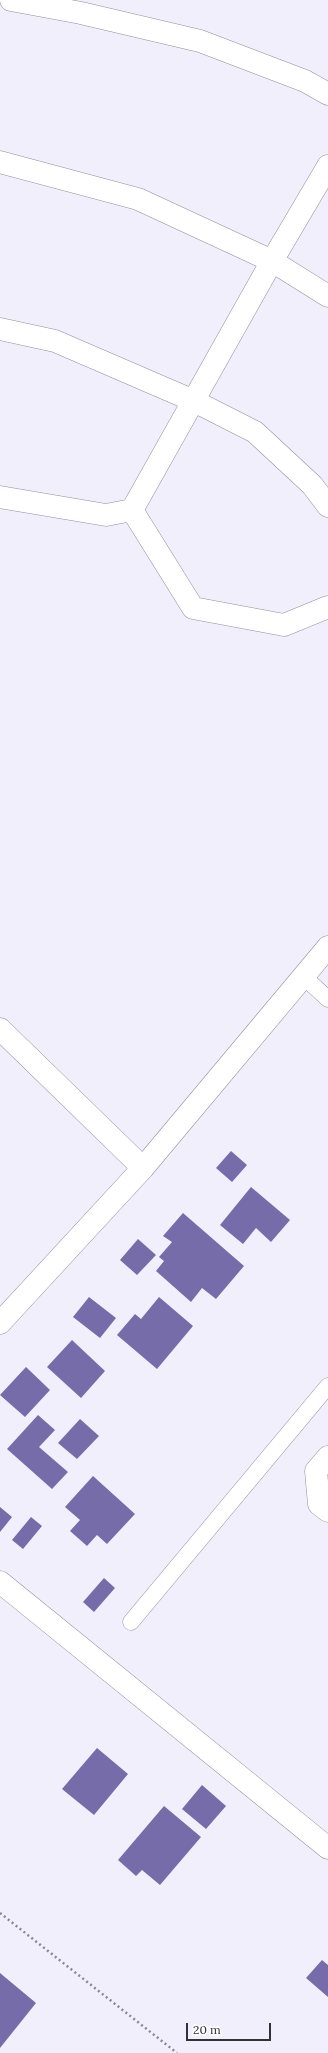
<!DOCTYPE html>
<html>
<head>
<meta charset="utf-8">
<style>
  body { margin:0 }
  #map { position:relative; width:328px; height:2053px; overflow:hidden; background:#f0effb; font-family:Lora,serif }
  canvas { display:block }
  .scale { position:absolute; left:186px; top:2023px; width:85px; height:18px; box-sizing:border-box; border:2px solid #323136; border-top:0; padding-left:5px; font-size:12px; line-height:14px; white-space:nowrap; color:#323136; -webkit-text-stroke:3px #fefefe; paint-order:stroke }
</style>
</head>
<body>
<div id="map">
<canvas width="328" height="2053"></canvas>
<div class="scale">20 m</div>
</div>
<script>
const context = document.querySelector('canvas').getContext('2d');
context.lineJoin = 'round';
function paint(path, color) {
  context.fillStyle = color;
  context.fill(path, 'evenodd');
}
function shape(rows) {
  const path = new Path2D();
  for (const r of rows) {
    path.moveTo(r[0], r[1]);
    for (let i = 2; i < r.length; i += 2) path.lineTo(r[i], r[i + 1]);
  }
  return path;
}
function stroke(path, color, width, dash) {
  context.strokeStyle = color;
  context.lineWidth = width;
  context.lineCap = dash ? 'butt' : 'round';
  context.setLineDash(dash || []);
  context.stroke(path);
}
paint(shape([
  [231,1151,247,1165,232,1182,216,1168],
  [251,1187,290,1220,271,1242,256,1228,243,1244,220,1225],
  [183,1213,244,1266,216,1299,202,1288,191,1302,156,1271,164,1261,159,1257,172,1242,163,1236],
  [138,1239,156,1255,137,1275,120,1260],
  [89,1297,116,1318,100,1338,73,1317],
  [159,1297,193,1326,157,1369,117,1335,135,1314,141,1319],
  [72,1340,105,1371,81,1398,47,1367],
  [26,1367,50,1390,25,1417,0,1395],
  [38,1415,55,1430,39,1447,68,1472,52,1489,7,1449],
  [80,1419,99,1436,77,1459,58,1443],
  [93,1476,135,1514,107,1544,97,1535,87,1546,70,1531,80,1520,65,1507],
  [0,1507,12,1517,0,1532],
  [31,1517,42,1526,23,1549,12,1540],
  [104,1578,115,1588,94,1612,83,1602],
  [97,1748,128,1774,94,1815,62,1789],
  [202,1785,226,1806,206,1829,182,1809],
  [164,1806,201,1837,160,1885,142,1870,136,1876,118,1860],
  [322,1960,328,1965,328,1997,306,1978],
  [0,1973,36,2003,0,2048]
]), '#756ca9');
const lane = shape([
  [303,976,328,999],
  [131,1622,328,1386]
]);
const street = shape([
  [11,0,81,13,200,41,305,81,328,94],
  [0,162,138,199,272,261,328,296],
  [0,329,55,341,194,401,255,432,312,485,328,506],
  [0,497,106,515,132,510],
  [132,510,272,261,328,166],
  [132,510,193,608,284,625,328,607],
  [0,1029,143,1168],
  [328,1457,316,1471,319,1504,328,1511]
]);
const secondary = shape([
  [0,1323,143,1168,328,947],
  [0,1582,328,1848]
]);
stroke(lane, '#90909a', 17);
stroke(street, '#90909a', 23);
stroke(secondary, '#90909a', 23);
stroke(shape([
  [0,1913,177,2053]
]), '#898890', 2.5, [2, 3]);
stroke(lane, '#fff', 16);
stroke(street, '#fff', 22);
stroke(secondary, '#fff', 22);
</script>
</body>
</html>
